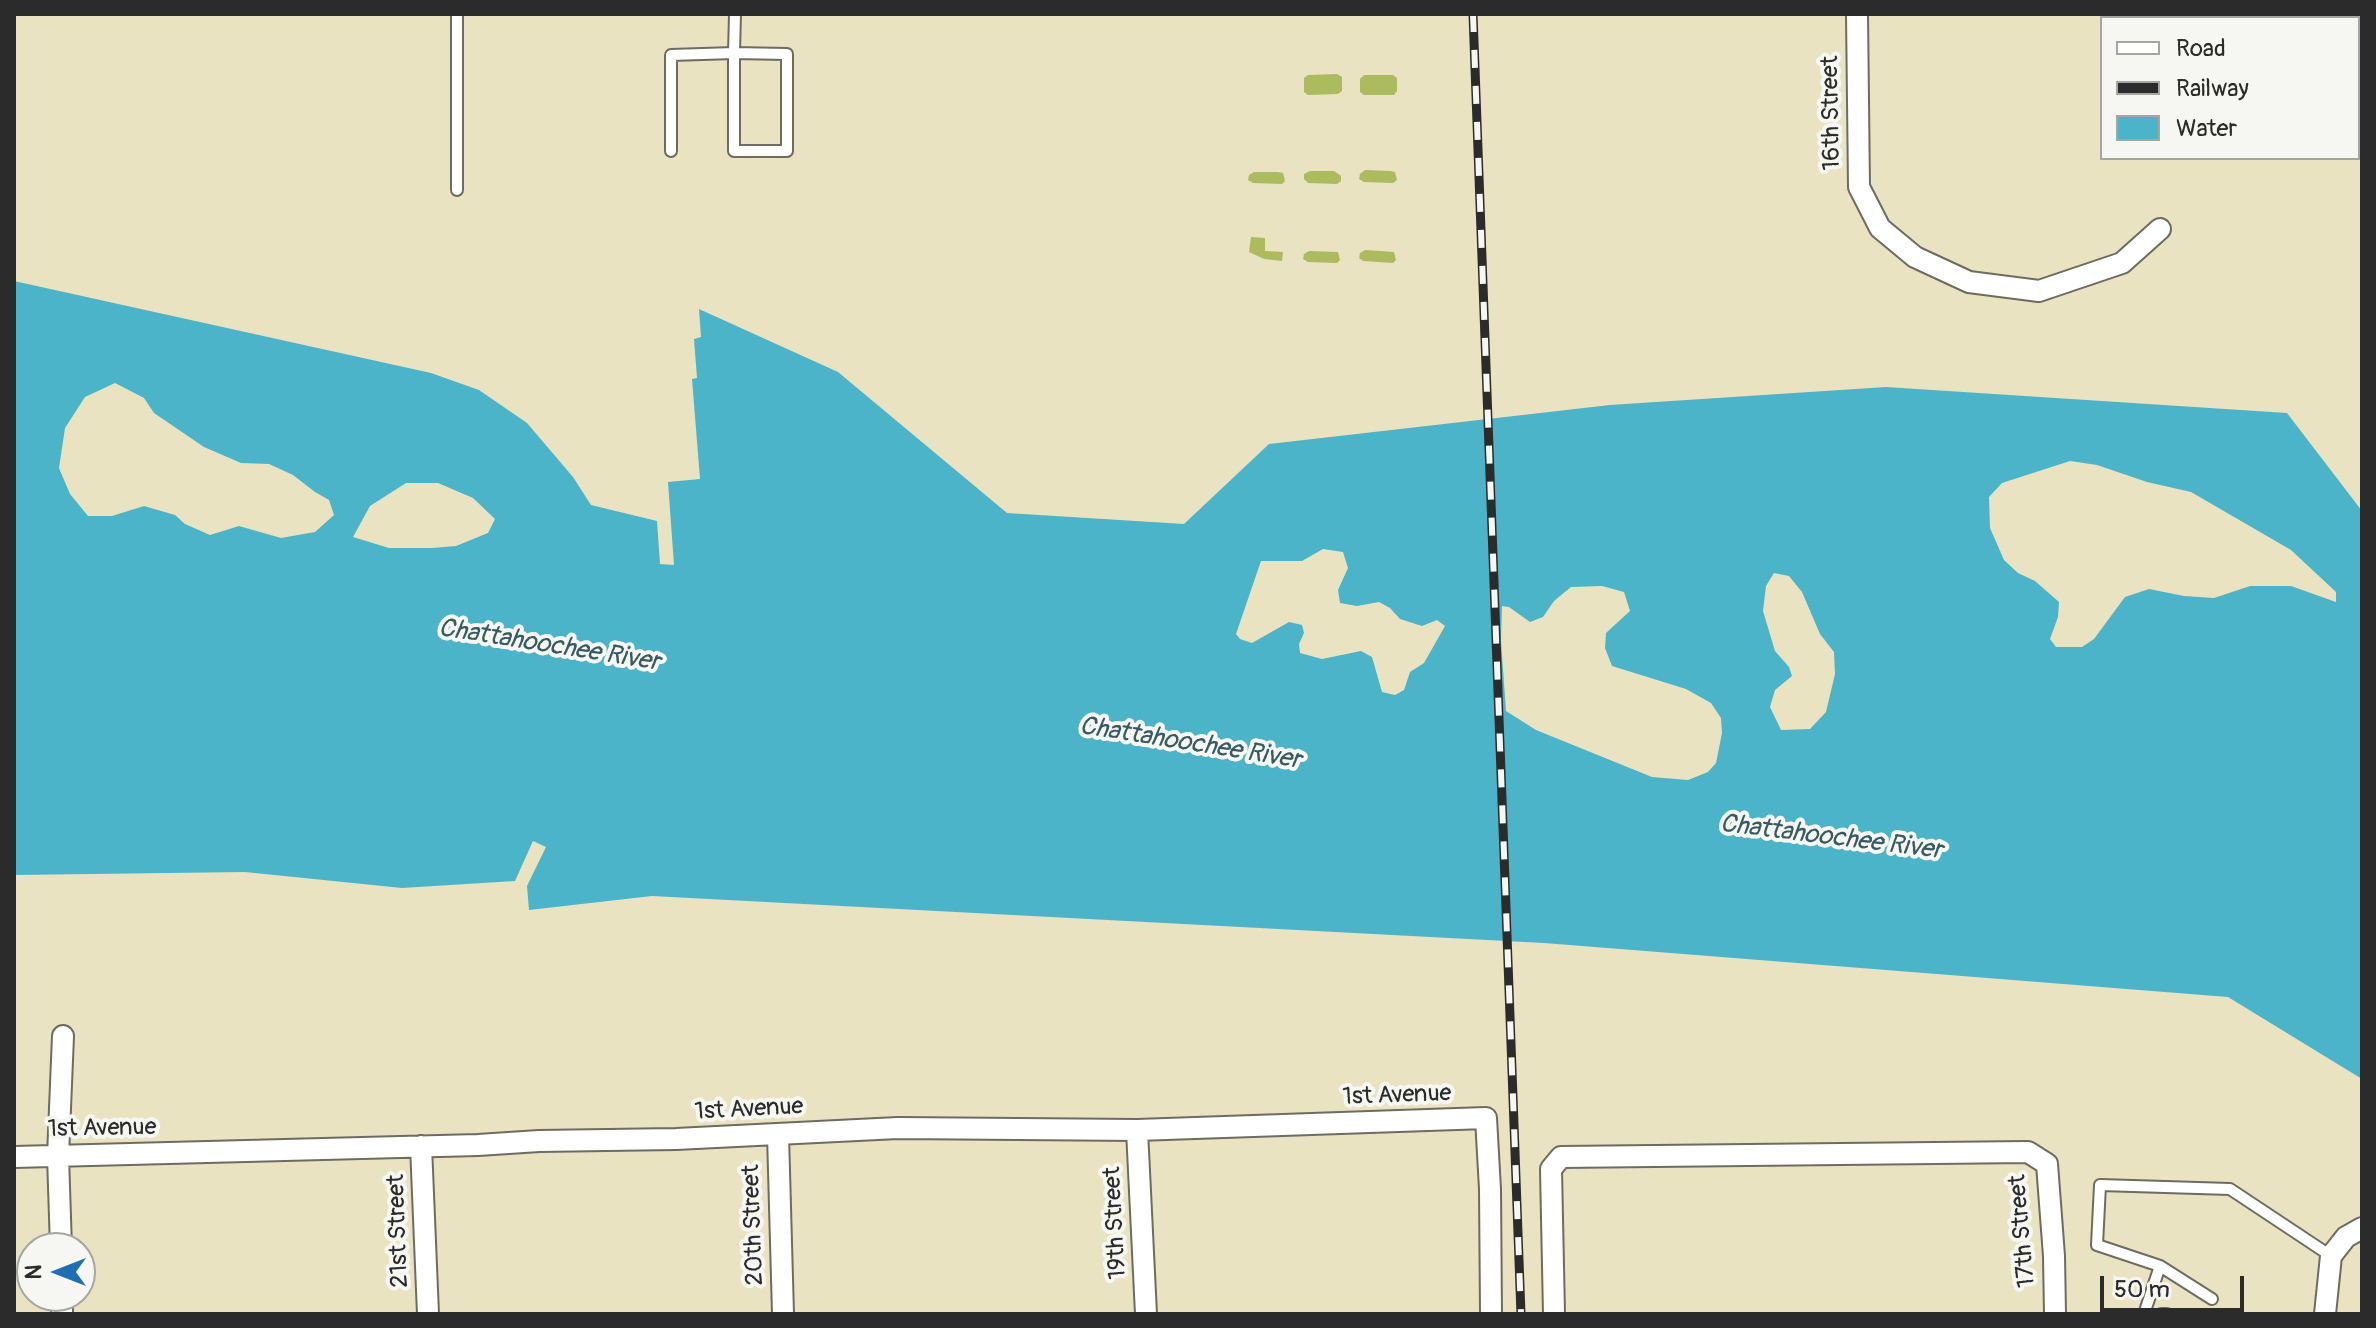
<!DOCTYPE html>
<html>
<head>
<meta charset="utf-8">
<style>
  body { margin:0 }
  #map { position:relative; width:2376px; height:1328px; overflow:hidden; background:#e9e3c2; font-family:Pangolin,sans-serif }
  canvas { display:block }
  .frame { position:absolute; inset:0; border:16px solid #2b2b2b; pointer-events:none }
  .legend { position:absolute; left:2100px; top:16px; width:260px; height:144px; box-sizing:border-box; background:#f6f6f2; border:2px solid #a5a5a2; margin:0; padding:10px 14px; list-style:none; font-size:24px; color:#2b2b2b }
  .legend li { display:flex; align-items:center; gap:16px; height:40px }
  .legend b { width:40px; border:2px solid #a5a5a2 }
  .north { position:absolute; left:16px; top:1232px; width:80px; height:80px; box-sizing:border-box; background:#f6f6f2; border:2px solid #a5a5a2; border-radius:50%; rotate:270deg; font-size:22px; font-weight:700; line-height:32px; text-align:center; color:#2b2b2b }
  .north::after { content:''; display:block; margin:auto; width:28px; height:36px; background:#1f6fb2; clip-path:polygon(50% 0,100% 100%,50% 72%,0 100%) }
  .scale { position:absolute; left:2100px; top:1276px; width:144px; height:36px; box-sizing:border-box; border:4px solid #2b2b2b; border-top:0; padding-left:10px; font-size:24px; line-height:28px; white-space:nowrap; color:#2b2b2b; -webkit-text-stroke:6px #f6f6f2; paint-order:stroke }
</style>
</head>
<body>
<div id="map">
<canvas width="2376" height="1328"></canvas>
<div class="frame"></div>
<ul class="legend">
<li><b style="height:10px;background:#fff"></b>Road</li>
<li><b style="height:10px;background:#2b2b2b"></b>Railway</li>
<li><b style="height:22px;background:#4bb4c9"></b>Water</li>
</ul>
<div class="north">N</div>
<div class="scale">50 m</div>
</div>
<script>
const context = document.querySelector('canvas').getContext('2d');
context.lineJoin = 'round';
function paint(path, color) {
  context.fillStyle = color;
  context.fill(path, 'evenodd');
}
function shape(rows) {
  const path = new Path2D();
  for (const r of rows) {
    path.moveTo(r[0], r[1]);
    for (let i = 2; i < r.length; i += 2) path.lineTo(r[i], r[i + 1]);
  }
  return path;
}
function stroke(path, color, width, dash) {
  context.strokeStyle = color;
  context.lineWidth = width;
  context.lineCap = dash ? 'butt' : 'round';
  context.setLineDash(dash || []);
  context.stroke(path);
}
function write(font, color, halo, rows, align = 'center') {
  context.font = font + ' Pangolin,sans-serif';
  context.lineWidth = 8;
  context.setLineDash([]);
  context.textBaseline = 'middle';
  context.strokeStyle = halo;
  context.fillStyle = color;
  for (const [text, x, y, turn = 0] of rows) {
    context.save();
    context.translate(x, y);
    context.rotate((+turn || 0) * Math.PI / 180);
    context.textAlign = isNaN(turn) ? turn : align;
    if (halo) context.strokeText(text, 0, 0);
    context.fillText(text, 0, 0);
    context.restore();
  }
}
paint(shape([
  [1337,74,1342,77,1342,91,1338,94,1308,95,1304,92,1304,78,1308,75],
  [1364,75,1393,75,1397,78,1397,91,1394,95,1364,95,1360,92,1360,79],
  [1365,170,1390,171,1395,172,1397,180,1393,183,1364,182,1359,179,1360,174],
  [1310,171,1334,171,1341,176,1341,181,1337,184,1308,183,1304,179,1304,174],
  [1254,172,1278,172,1283,173,1285,181,1282,184,1253,183,1248,180,1249,175],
  [1251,237,1265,238,1265,251,1283,252,1282,261,1264,259,1249,252],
  [1365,250,1394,252,1396,260,1393,263,1363,261,1359,258,1360,253],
  [1309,251,1338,252,1340,260,1337,263,1308,262,1303,259,1304,254]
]), '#abbb5e');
paint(shape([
  [14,281,431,373,479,390,527,423,573,477,591,505,657,521,660,564,674,565,668,482,700,479,692,379,697,378,694,339,701,337,699,309,838,372,1007,513,1184,524,1269,444,1610,405,1886,387,2287,413,2362,511,2362,1079,2228,997,1544,943,652,896,529,910,527,886,546,847,533,841,515,881,402,888,245,872,14,875],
  [115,383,144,398,154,413,204,447,241,463,269,464,293,475,315,492,329,500,334,515,315,532,281,538,239,526,210,535,185,524,175,515,144,506,112,516,88,516,70,494,59,468,65,428,85,397],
  [2070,461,2097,465,2147,482,2191,492,2291,550,2336,592,2336,602,2291,586,2250,586,2214,598,2184,596,2149,589,2125,597,2094,639,2082,647,2056,647,2050,639,2058,617,2059,602,2035,581,2018,573,2004,560,1990,528,1989,497,2002,483],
  [406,483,438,483,473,498,495,519,488,533,456,546,432,548,389,548,353,537,370,506],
  [1323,549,1343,552,1348,568,1338,590,1340,603,1357,606,1379,602,1390,608,1400,619,1422,626,1437,620,1445,626,1424,663,1410,672,1404,690,1395,695,1382,692,1372,657,1361,651,1322,659,1300,653,1299,644,1304,633,1302,625,1289,622,1252,643,1240,639,1236,634,1261,561,1302,561],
  [1774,573,1789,576,1802,592,1820,634,1834,652,1835,674,1826,712,1810,729,1781,730,1770,707,1775,690,1792,676,1789,667,1775,651,1763,611,1766,586],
  [1602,586,1624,592,1630,611,1606,633,1605,648,1612,666,1686,689,1711,703,1721,718,1722,733,1716,763,1708,772,1688,780,1652,777,1536,730,1506,711,1501,641,1502,606,1509,607,1530,622,1543,617,1554,601,1571,587]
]), '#4bb4c9');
const service = shape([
  [734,53,787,54,787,151,734,151,734,53],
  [671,151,671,55,734,53,735,14],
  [457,190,457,14],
  [2160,1266,2097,1245,2100,1185,2230,1189,2331,1256],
  [2144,1314,2160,1266,2212,1299],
  [2161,1314,2167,1314]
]);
const minor = shape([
  [1857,14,1859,187,1880,228,1915,257,1969,282,2039,291,2122,263,2160,229],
  [1137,1130,1146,1314],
  [778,1135,783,1314],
  [421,1146,428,1314],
  [14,1157,478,1145,539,1141,676,1139,898,1128,1137,1130,1486,1118,1490,1189,1491,1314],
  [61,1248,58,1156,63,1036],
  [62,1296,62,1314],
  [1554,1314,1551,1169,1561,1157,2028,1152,2047,1164,2054,1256,2055,1314],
  [2325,1314,2331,1256,2346,1237,2362,1228]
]);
stroke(service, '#6e6b60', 14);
stroke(minor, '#6e6b60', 24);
stroke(service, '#fff', 10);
stroke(minor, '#fff', 20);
const rail = shape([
  [1473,14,1521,1314]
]);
stroke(rail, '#2b2b2b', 9);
stroke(rail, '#f6f6f2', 6, [18]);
write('24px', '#2b2b2b', '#f6f6f2', [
  ["16th Street",1832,113,-91],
  ["1st Avenue",1397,1096,-2],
  ["1st Avenue",749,1110,-3],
  ["1st Avenue",102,1129,-1],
  ["19th Street",1116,1223,-93],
  ["20th Street",754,1225,-92],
  ["21st Street",399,1231,-92],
  ["17th Street",2023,1231,-95]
]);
write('italic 26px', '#365b62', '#f6f6f2', [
  ["Chattahoochee River",549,646,9],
  ["Chattahoochee River",1190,744,9],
  ["Chattahoochee River",1831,838,7]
]);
</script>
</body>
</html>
